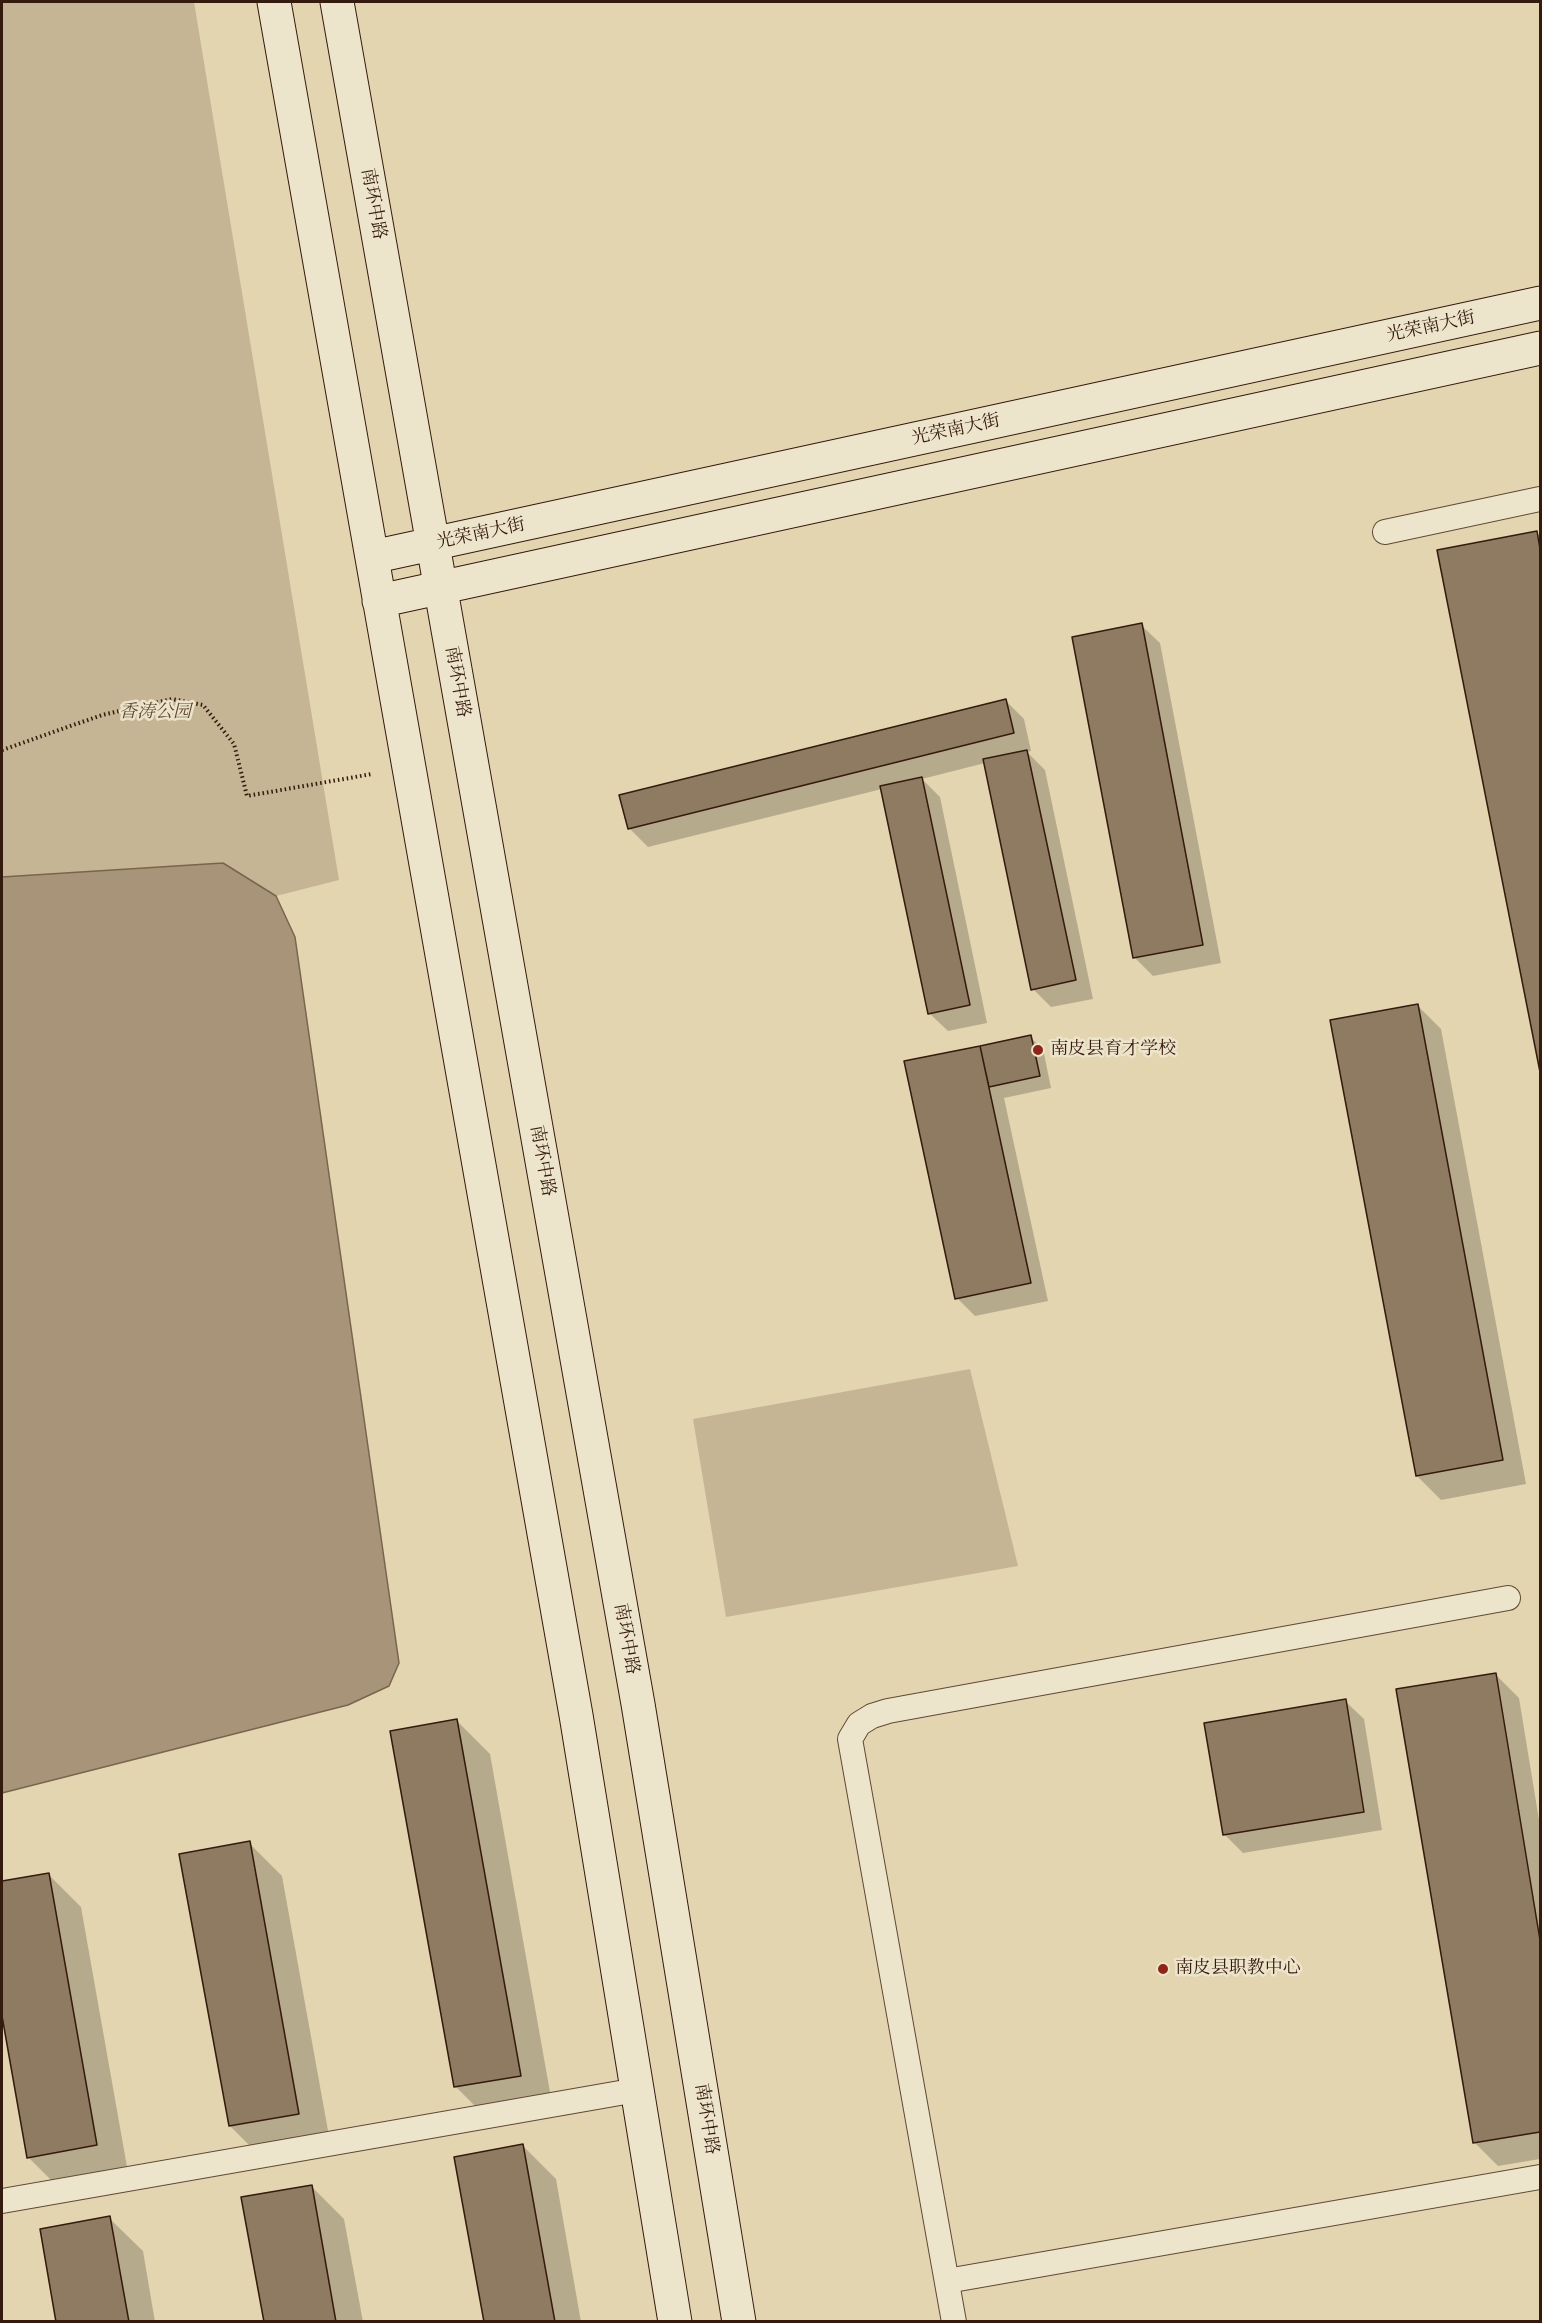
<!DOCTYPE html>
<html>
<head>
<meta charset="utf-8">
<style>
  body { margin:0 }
  #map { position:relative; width:1542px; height:2323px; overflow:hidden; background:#e3d5b0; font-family:"IM FELL Great Primer",serif }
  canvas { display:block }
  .frame { position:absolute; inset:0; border:3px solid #351a0e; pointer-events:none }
</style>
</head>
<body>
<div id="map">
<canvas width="1542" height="2323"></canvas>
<div class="frame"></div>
</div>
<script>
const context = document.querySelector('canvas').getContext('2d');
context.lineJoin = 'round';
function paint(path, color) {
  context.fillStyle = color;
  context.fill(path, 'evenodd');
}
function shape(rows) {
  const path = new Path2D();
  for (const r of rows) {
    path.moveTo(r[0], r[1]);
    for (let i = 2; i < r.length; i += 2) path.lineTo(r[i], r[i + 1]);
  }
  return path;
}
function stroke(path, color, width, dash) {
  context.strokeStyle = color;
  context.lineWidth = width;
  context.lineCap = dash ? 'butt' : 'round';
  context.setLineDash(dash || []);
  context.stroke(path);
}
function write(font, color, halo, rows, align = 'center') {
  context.font = font + ' "IM FELL Great Primer","Noto Serif SC",serif';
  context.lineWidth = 5;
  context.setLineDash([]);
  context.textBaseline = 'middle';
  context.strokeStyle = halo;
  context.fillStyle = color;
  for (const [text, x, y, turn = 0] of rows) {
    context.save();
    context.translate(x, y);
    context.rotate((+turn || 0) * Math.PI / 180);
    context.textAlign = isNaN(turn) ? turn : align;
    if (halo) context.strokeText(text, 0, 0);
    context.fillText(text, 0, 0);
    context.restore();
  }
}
paint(shape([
  [2,2,194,2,339,880,276,896,223,863,2,877],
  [970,1369,1018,1566,726,1617,693,1419]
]), '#c5b594');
const water = shape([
  [223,863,276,896,295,937,399,1663,389,1686,348,1705,2,1793,2,877,223,863]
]);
paint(water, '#a89579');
stroke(water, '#7a644e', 1.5);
paint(shape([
  [1536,532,1540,536,1540,1065,1439,551],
  [1141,625,1160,643,1221,963,1153,976,1134,957],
  [1005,700,1024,719,1031,751,1027,752,1045,770,1093,999,1051,1007,1033,989,985,763,922,779,940,797,987,1023,948,1031,929,1013,882,789,648,847,629,828],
  [1417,1005,1441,1029,1526,1484,1441,1500,1417,1476],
  [1030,1037,1043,1049,1051,1088,1004,1098,1048,1301,975,1316,957,1298,906,1063],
  [1495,1674,1519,1698,1540,1826,1540,2159,1498,2166,1474,2142],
  [1345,1701,1364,1719,1382,1830,1243,1853,1225,1835],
  [457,1721,490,1754,553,2109,489,2120,456,2087,392,1732],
  [249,1843,282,1876,331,2147,263,2159,230,2126],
  [48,1874,81,1907,129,2178,61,2190,28,2157,2,2008,2,1882],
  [523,2146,556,2179,581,2322,485,2322],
  [311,2186,344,2219,363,2322,265,2322],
  [109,2218,143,2251,155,2322,58,2322]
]), '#0003');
const building = shape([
  [1537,531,1540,549,1540,1072,1437,550,1537,531],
  [1142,623,1203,945,1133,958,1072,637,1142,623],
  [1006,699,1014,733,628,829,619,795,1006,699],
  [1027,750,1076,980,1031,990,983,759,1027,750],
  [922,777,970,1005,928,1014,880,786,922,777],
  [1418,1004,1503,1460,1416,1476,1330,1020,1418,1004],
  [1031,1035,1040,1076,989,1087,980,1046,1031,1035],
  [980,1046,1031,1283,955,1299,904,1061,980,1046],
  [1496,1673,1540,1940,1540,2132,1473,2143,1396,1689,1496,1673],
  [1346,1699,1364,1812,1223,1835,1204,1723,1346,1699],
  [457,1719,521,2076,454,2087,390,1731,457,1719],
  [250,1841,299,2114,229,2126,179,1854,250,1841],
  [49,1873,97,2145,27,2158,2,2016,2,1881,49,1873],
  [523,2144,555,2322,484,2322,454,2157,523,2144],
  [312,2185,336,2322,264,2322,241,2197,312,2185],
  [110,2216,129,2322,56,2322,40,2229,110,2216]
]);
paint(building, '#8f7b62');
stroke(building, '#351a0e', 1.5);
const lane = shape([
  [1385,532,1540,499],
  [2,2201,637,2090],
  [947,2281,1540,2177],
  [954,2322,850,1739,859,1724,872,1716,888,1711,1508,1598]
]);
const secondary = shape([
  [274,2,576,1715,675,2322],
  [337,2,638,1704,739,2322],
  [372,557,1540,303],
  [379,601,1540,348]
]);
stroke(lane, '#604936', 26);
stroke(secondary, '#351a0e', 35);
stroke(shape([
  [2,750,102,715,172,699,203,705,234,744,247,796,372,774]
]), '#351a0e', 4, [1.5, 3]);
stroke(lane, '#ede4cc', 24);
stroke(secondary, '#ede4cc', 33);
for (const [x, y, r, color] of [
  [1038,1050,6,"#8f2418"],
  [1163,1969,6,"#8f2418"]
]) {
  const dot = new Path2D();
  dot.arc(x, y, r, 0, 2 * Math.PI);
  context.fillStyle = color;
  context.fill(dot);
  stroke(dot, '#ede4cc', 2);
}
write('18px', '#351a0e', '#ede4cc', [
  ["南环中路",373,204,80],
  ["光荣南大街",1431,327,-12],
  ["光荣南大街",956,430,-12],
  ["光荣南大街",481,534,-12],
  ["南环中路",457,682,80],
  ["南环中路",542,1161,80],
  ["南环中路",626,1639,80],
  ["南环中路",706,2119,81]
]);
write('italic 18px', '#604836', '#ede4cc', [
  ["香涛公园",155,713]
]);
write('18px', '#351a0e', '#ede4cc', [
  ["南皮县育才学校",1050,1050],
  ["南皮县职教中心",1175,1969]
], 'left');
</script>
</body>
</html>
